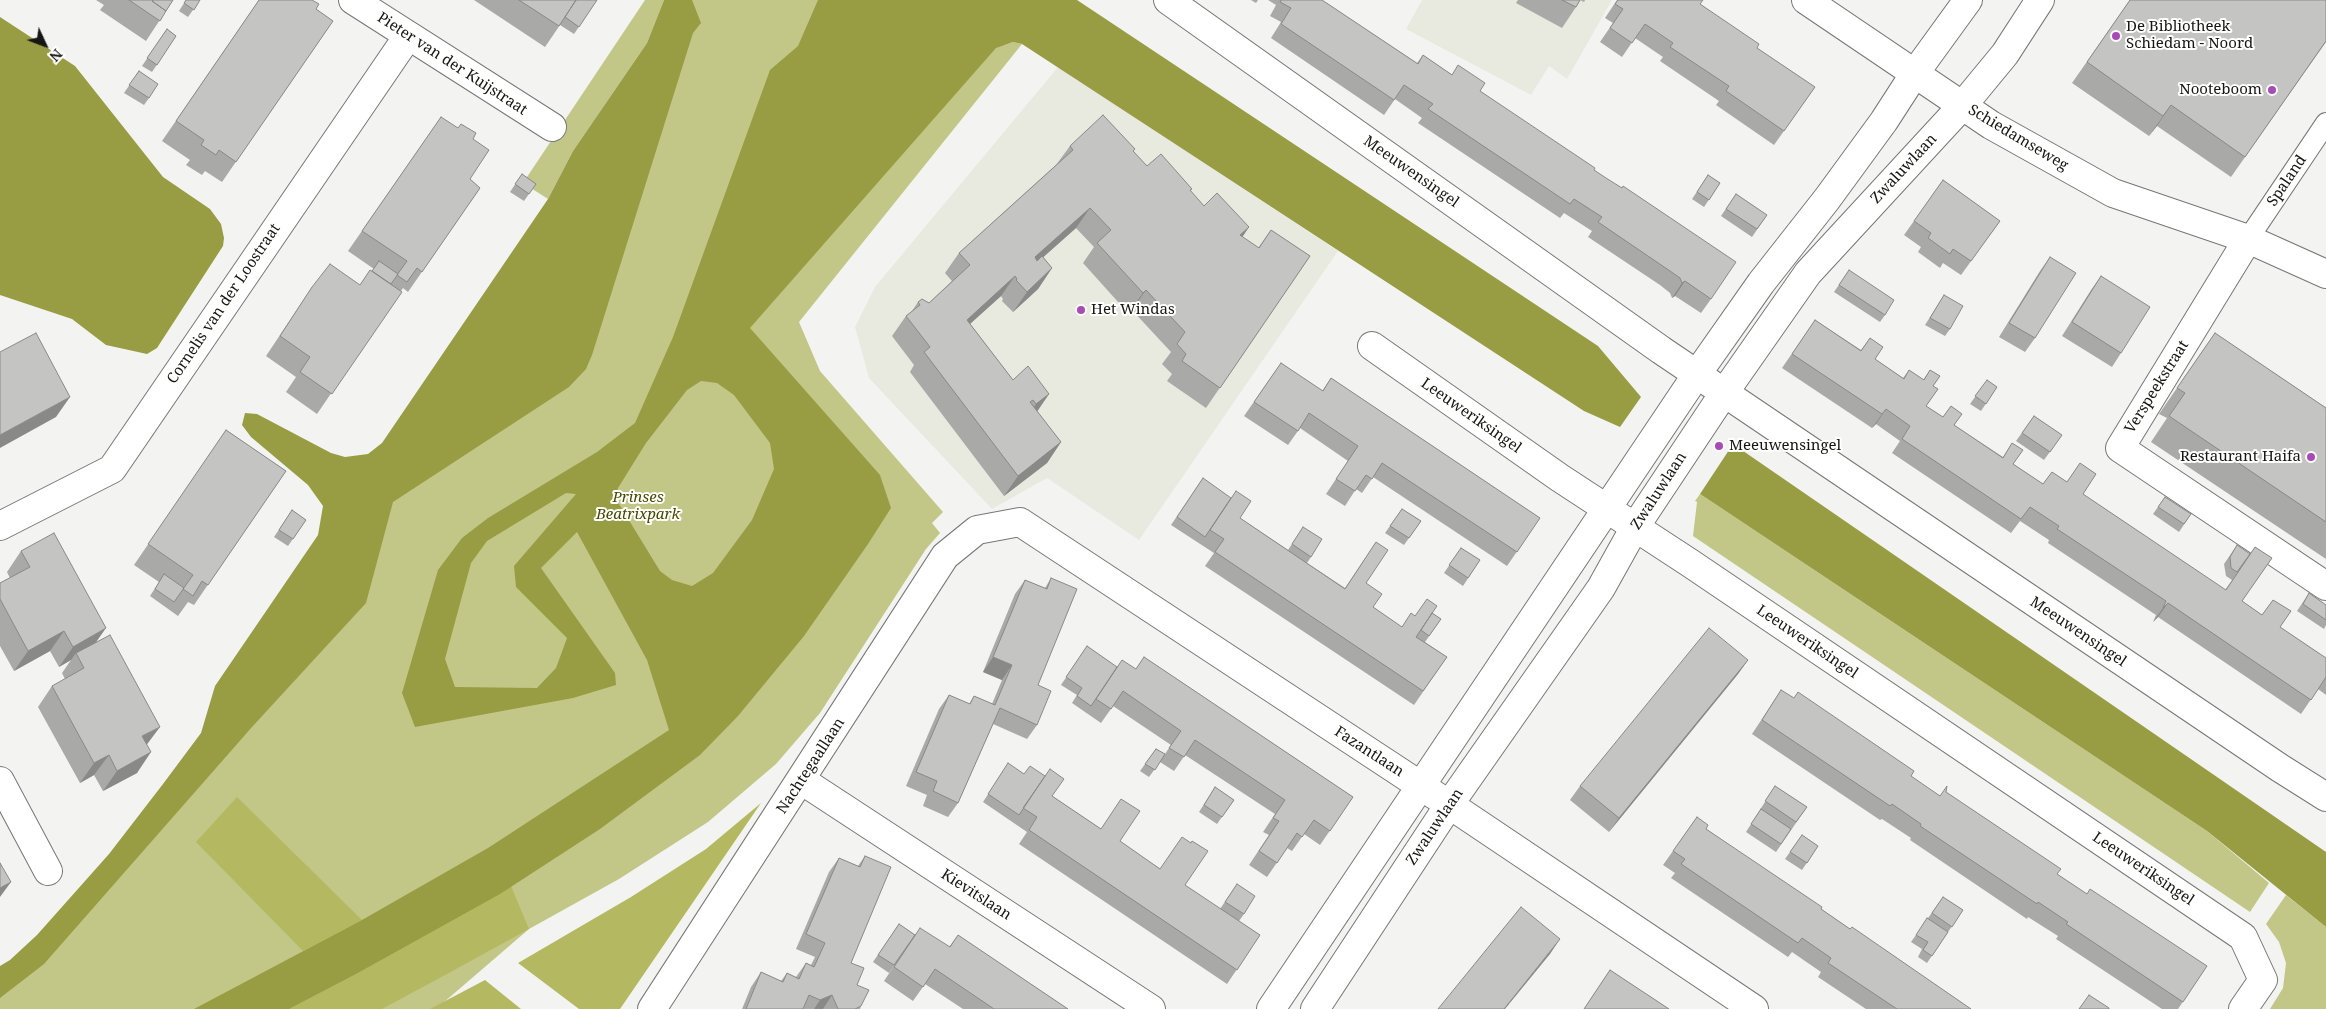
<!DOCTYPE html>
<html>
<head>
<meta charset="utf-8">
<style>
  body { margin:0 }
  #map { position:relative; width:2326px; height:1009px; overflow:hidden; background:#f3f4f1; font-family:"Noto Serif",serif }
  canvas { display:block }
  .north { position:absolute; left:20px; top:20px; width:50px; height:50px; -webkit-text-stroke:4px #fffffe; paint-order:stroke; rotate:133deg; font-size:14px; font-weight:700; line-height:20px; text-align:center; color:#161615 }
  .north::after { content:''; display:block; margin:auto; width:18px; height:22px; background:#161615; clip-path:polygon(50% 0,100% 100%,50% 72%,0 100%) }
</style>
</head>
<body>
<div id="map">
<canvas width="2326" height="1009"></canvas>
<div class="north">N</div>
</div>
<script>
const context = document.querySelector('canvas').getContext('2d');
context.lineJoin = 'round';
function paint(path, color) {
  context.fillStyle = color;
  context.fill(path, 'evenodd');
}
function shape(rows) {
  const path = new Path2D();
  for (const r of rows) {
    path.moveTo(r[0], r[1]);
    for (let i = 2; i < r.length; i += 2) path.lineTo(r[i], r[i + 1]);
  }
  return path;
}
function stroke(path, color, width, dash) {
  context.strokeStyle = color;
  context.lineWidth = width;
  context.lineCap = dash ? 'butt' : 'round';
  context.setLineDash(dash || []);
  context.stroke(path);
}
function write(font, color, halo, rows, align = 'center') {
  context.font = font + ' "Noto Serif",serif';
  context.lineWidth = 4;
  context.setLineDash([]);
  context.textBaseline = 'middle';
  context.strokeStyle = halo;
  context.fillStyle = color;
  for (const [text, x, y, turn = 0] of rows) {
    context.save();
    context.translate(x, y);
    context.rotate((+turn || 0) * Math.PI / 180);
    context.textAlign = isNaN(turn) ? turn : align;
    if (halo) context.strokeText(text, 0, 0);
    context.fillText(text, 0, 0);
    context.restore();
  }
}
paint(shape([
  [1422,0,1612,0,1567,79,1549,66,1531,95,1406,29],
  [1058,67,1338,251,1139,540,1047,478,992,509,869,378,855,327,875,287]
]), '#e8e9df');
paint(shape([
  [645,0,664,0,647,43,573,151,548,199,523,183],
  [674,0,961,0,1004,45,1013,42,1022,44,799,322,820,371,943,512,932,523,940,533,926,549,820,713,776,764,708,822,619,879,529,929,436,1009,0,1009,0,976,67,920,249,687],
  [1700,494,2207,831,2269,883,2250,912,1693,536,1697,502,1695,501],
  [2286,895,2326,927,2326,1009,2270,1009,2283,988,2286,963,2279,942,2266,924]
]), '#c2c787');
paint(shape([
  [237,797,362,920,303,951,196,842],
  [761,803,620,1009,579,1009,518,963,631,897,706,849],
  [511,886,529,929,447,974,382,1009,289,1009,356,974],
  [485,980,521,1009,430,1009]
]), '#b4b961');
paint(shape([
  [664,0,692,0,701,23,693,33,592,355,586,369,569,387,393,502,366,603,252,727,44,964,0,998,0,966,10,960,37,935,109,854,163,784,201,733,215,686,318,535,323,506,308,485,251,437,242,425,245,413,257,414,331,453,345,457,368,454,382,443,548,199,573,151,647,43],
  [818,0,1077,0,1598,346,1641,397,1620,427,1584,411,1022,44,1013,42,996,48,750,328,880,475,891,508,868,544,804,636,738,716,700,755,600,829,500,894,356,974,289,1009,194,1009,362,920,488,848,669,730,647,660,577,532,541,568,615,673,616,685,573,698,415,727,402,693,438,570,462,538,488,518,597,452,635,423,673,337,770,70,798,46],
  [701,381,717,383,734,395,770,443,774,469,752,520,713,573,692,586,672,580,660,571,616,499,618,488,646,443,687,390],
  [566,493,576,494,514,566,516,587,567,638,556,668,537,688,455,687,445,659,471,563,487,541],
  [0,17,75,66,163,177,210,209,221,224,224,238,223,246,157,348,147,354,106,345,72,319,0,295],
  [1733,444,2326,852,2326,927,2207,831,1700,494]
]), '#989c43');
const lane = shape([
  [2248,239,2326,123]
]);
const street = shape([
  [353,0,552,127],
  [1168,0,1661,350,2280,768,2326,797],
  [1806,0,1991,125,2113,193,2248,239,2326,274],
  [2248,239,2120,448,2326,586],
  [1372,346,1560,478,1690,563,2243,937,2263,980,2243,1009],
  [0,526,112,469,408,36],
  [801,780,1151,1009],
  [0,781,48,871],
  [652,1009,945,556,977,530,1020,522,1465,815,1754,1009]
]);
const secondary = shape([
  [1271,1009,1697,374,1761,283,1827,199,1884,121,1915,73,1968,0],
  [1315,1009,1449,805,1601,588,1635,527,1724,393,1808,273,1963,105,2005,54,2040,0]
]);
stroke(lane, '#777875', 22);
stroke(street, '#777875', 30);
stroke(secondary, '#777875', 30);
stroke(lane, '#fff', 20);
stroke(street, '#fff', 28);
stroke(secondary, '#fff', 28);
paint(shape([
  [96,0,173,0,146,41,100,10,104,5],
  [186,0,200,0,188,17,179,11],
  [259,0,316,9,333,21,222,182,205,171,202,175,186,165,190,160,162,141],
  [474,0,597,0,574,34,560,25,545,47],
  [1251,0,1258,0,1256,3],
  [1268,0,1322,0,1417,63,1423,55,1451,74,1480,91,1594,170,1711,299,1701,313,1675,296,1672,298,1670,293,1660,285,1588,237,1592,231,1564,213,1560,218,1418,123,1422,118,1395,99,1384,115,1271,38,1281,22,1270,16,1276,5],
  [1518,0,1585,0,1584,2,1580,0,1576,7,1562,28,1516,3],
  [1617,0,1700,4,1757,48,1815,87,1774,145,1716,105,1719,101,1660,61,1663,57,1635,38,1622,57,1600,42,1613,23,1605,18],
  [2130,0,2326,42,2231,177,2157,126,2149,136,2072,83],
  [167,29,176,36,152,72,142,66],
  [139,71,149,98,144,105,124,93],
  [441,117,470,179,480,188,408,292,403,288,317,414,286,392,296,377,266,356,312,287,360,285,370,270,372,271,374,269,348,251],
  [1070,146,1133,152,1147,166,1190,191,1204,206,1249,227,1242,237,1258,248,1271,230,1310,256,1206,408,1167,381,1172,374,1162,364,1171,352,1132,310,1128,313,1083,263,1094,247,1076,228,1043,257,1052,268,1038,289,1013,312,1002,301,1003,299,1001,296,970,324,1013,380,1049,394,1037,412,1061,442,1047,463,1004,496,910,372,914,365,892,336,906,316,912,311,918,302,929,303,952,281,945,273,959,253,1056,165],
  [522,174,536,184,524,201,510,192],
  [1708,175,1720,183,1704,207,1692,199],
  [1943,180,2000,221,1961,275,1943,263,1940,268,1918,252,1921,247,1904,235],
  [1736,194,1767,215,1752,237,1721,216],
  [2050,257,2035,338,2025,352,1999,337,2040,271],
  [1849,270,1885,315,1880,322,1834,292],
  [2101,276,2121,353,2112,367,2062,336,2091,290],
  [1944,295,1950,329,1945,336,1925,325],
  [1815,320,1861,350,1870,338,1883,347,1875,359,1903,378,1909,370,1923,380,1930,370,1940,376,1933,386,1938,389,1926,406,1943,417,1951,406,1962,414,1954,425,2003,457,2012,443,2023,450,2013,464,2043,484,2052,472,2067,482,2080,463,2096,474,2083,494,2225,590,2244,563,2232,580,2226,576,2224,564,2237,545,2250,554,2255,547,2272,558,2242,601,2262,615,2273,600,2291,611,2280,627,2326,658,2326,695,2318,689,2301,714,2158,617,2153,622,2156,615,2048,543,2049,540,2020,521,2011,533,1892,453,1900,441,1876,424,1872,428,1782,368],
  [2215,333,2326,408,2326,559,2151,442,2167,418,2159,414],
  [1281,363,1322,391,1331,378,1540,518,1507,566,1373,477,1362,493,1356,489,1345,506,1326,494,1348,461,1300,428,1288,445,1244,416],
  [1987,380,1997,387,1981,411,1970,404],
  [2034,416,2062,435,2044,460,2016,441],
  [226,430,286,471,194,605,188,602,178,616,150,596,159,582,134,565],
  [1203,478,1240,518,1288,550,1303,527,1311,557,1307,563,1345,588,1376,542,1366,583,1373,607,1401,627,1415,616,1432,613,1441,619,1425,642,1447,657,1414,705,1205,566,1214,553,1171,525],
  [2165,497,2191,514,2179,532,2153,514],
  [1402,509,1421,521,1404,545,1385,533],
  [292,510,306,520,288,546,274,537],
  [1461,548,1480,560,1463,586,1444,573],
  [21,551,97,642,147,745,137,773,103,791,94,775,80,783,38,707,52,686,65,679,62,673,71,660,59,667,50,651,14,671,0,646,0,583,10,578,7,572],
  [1051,578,1038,685,1037,725,1027,739,993,724,958,803,948,817,923,806,927,795,906,786,939,709,949,695,969,704,974,696,992,704,1002,680,983,672,1015,594,1025,580,1045,588],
  [2309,593,2326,605,2326,625,2324,629,2297,611],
  [1087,646,1117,667,1136,669,1144,657,1353,797,1320,845,1304,834,1292,851,1287,848,1267,877,1249,865,1269,835,1263,832,1275,814,1185,755,1174,771,1160,762,1149,777,1140,771,1156,749,1165,754,1171,745,1113,706,1101,723,1072,703,1077,695,1061,685],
  [1748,660,1738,674,1609,832,1570,800,1580,786],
  [1781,690,1940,796,1946,792,2057,874,2087,894,2207,966,2178,1009,2162,1009,2056,939,2058,936,2028,917,2027,919,1910,840,1911,838,1882,819,1880,820,1752,734],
  [1003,771,1052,796,1220,909,1237,884,1244,914,1239,921,1260,935,1227,984,1019,844,1027,832,983,802],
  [1775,786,1807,807,1776,852,1746,832],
  [1215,787,1234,800,1217,824,1199,812],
  [1697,817,1706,829,1850,929,1971,1009,1866,1009,1818,977,1821,972,1805,961,1792,952,1788,957,1671,878,1675,873,1663,865],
  [1802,835,1818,846,1802,870,1785,859],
  [865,856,851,963,857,985,861,1006,860,1009,742,1009,751,987,761,972,781,981,787,973,796,977,806,963,811,965,815,957,796,949,829,872,839,858,858,866],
  [1943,897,1963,910,1927,963,1918,957,1922,949,1911,942],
  [899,924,915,935,949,947,958,935,1068,1009,963,1009,925,984,913,1001,884,981,898,960,889,973,873,962],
  [1610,970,1669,1009,1584,1009]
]), '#a9a9a7');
paint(shape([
  [2171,105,2157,126,2149,136,2163,116],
  [1090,208,1076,228,1021,277,1035,257],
  [1249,227,1235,248,1240,235],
  [1052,268,1038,289,1013,312,1027,292],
  [1015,276,1001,296,952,340,967,320],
  [1685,281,1675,296,1672,298,1682,283],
  [1146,290,1132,310,1128,313,1143,293],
  [1049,394,1035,414,1022,425,1036,404],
  [70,397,56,417,0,448,0,435],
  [1886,409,1876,424,1872,428,1882,414],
  [1061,442,1047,463,1004,496,1018,476],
  [2168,603,2158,617,2153,622,2163,608],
  [106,628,92,648,76,653,71,660,59,667,73,647],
  [64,631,50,651,14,671,28,651],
  [993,657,1012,665,1002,680,983,672],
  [1748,660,1738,674,1609,832,1619,818],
  [160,727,145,747,142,736],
  [151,752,137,773,103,791,117,771],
  [109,755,94,775,80,783,94,763],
  [11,882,0,897,0,888],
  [1560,939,1550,954,1505,1009,1504,1009],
  [832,995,823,1009,814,1009,820,1000]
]), '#898a88');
const building = shape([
  [129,0,153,0,152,1,166,11,160,21,129,0],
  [153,0,173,0,166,11,152,1,153,0],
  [186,0,200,0,194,10,184,3,186,0],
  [259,0,312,0,319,4,316,9,333,21,236,162,219,150,216,155,201,145,204,140,176,121,259,0],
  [519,0,576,0,559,26,519,0],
  [576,0,597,0,579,27,565,17,576,0],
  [1281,0,1322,0,1418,64,1423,55,1452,75,1458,65,1485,83,1480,91,1595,168,1594,170,1606,178,1622,188,1623,186,1736,262,1711,299,1685,281,1682,283,1680,278,1670,271,1598,222,1602,217,1574,199,1570,204,1428,109,1433,104,1404,85,1394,100,1281,24,1291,8,1280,2,1281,0],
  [1562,0,1580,0,1576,7,1562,0],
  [1618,0,1703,0,1700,4,1759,44,1757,48,1815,87,1784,131,1726,91,1729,86,1670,47,1673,43,1645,24,1632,43,1610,28,1623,9,1615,4,1618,0],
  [2130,0,2326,0,2326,41,2245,157,2171,105,2163,116,2087,62,2130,0],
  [167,29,176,36,157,65,147,58,167,29],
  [139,71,158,84,149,98,129,85,139,71],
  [1103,115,1135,149,1133,151,1147,166,1161,154,1192,189,1190,190,1204,206,1217,193,1249,227,1240,235,1259,248,1271,230,1310,256,1220,388,1182,361,1186,354,1177,344,1185,332,1146,290,1143,293,1097,243,1111,230,1090,208,1035,257,1037,261,1042,256,1052,268,1027,292,1016,280,1017,279,1015,276,967,320,1013,380,1028,366,1049,394,1036,404,1033,400,1030,402,1061,442,1018,476,924,352,930,347,906,316,920,305,918,302,922,299,929,303,970,265,959,253,1073,150,1070,146,1103,115],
  [441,117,458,128,461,124,476,133,473,139,489,150,470,179,480,188,422,272,417,268,407,282,397,275,407,261,362,231,441,117],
  [522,174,536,184,529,194,515,184,522,174],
  [1708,175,1720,183,1709,200,1697,192,1708,175],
  [1943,180,2000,221,1971,261,1953,249,1950,254,1928,238,1931,233,1914,221,1943,180],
  [1736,194,1767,215,1757,229,1726,209,1736,194],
  [2050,257,2076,273,2035,338,2009,323,2050,257],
  [379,261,398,274,391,284,372,271,379,261],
  [330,264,360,285,370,270,402,292,332,394,300,372,310,357,280,336,312,287,330,264],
  [1849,270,1894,300,1885,315,1839,285,1849,270],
  [2101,276,2150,307,2121,353,2072,322,2101,276],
  [1944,295,1963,306,1950,329,1930,318,1944,295],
  [1815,320,1861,351,1870,338,1883,347,1875,359,1904,379,1909,370,1924,380,1930,370,1940,376,1933,386,1938,389,1926,406,1943,417,1951,406,1962,414,1954,425,2003,458,2012,443,2023,450,2013,464,2043,484,2052,472,2067,482,2080,463,2096,474,2083,494,2226,590,2255,547,2272,558,2242,601,2262,615,2273,600,2291,611,2280,627,2326,658,2326,677,2311,700,2168,603,2163,608,2166,601,2057,529,2059,526,2030,507,2021,519,1902,439,1910,426,1886,409,1882,414,1792,354,1815,320],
  [36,333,70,397,0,435,0,352,36,333],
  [2215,333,2326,408,2326,522,2169,416,2185,393,2177,388,2215,333],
  [1281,363,1323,391,1331,378,1540,518,1517,552,1382,463,1372,479,1366,475,1355,491,1336,479,1358,446,1309,413,1298,431,1254,402,1281,363],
  [1987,380,1997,387,1986,404,1975,396,1987,380],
  [2034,416,2062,435,2050,452,2022,433,2034,416],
  [226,430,286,471,208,585,202,581,193,596,183,589,193,575,148,544,226,430],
  [1203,478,1231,498,1205,537,1177,517,1203,478],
  [1236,491,1251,501,1240,518,1345,589,1376,542,1388,550,1366,583,1382,594,1373,607,1402,627,1411,613,1415,616,1427,599,1437,606,1416,637,1447,657,1423,691,1215,552,1224,539,1210,530,1236,491],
  [2165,497,2191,514,2184,524,2158,507,2165,497],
  [1402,509,1421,521,1409,538,1390,526,1402,509],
  [292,510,306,520,293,539,279,530,292,510],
  [1303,527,1322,539,1311,557,1292,544,1303,527],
  [54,533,106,628,73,647,64,631,28,651,0,599,0,583,30,567,21,551,54,533],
  [2237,545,2250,554,2237,572,2231,568,2230,557,2237,545],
  [1461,548,1480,560,1468,578,1449,565,1461,548],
  [164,574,184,588,174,602,155,589,164,574],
  [1051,578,1077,589,1038,685,1051,691,1037,725,1000,708,958,803,933,791,937,781,916,772,949,695,970,704,974,696,995,705,1012,665,993,657,1025,580,1047,589,1051,578],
  [2309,593,2326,605,2326,620,2303,604,2309,593],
  [1432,613,1441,619,1429,636,1421,630,1432,613],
  [1709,628,1748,660,1619,818,1580,786,1709,628],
  [110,635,160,727,142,736,151,752,117,771,109,755,94,763,52,686,84,668,76,653,110,635],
  [1087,646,1117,667,1091,706,1077,696,1082,688,1066,677,1087,646],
  [1144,657,1353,797,1330,831,1314,820,1302,837,1297,833,1277,863,1259,851,1279,821,1273,818,1285,800,1195,740,1184,757,1169,748,1181,731,1123,691,1111,709,1096,699,1122,660,1136,669,1144,657],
  [1781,690,1794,698,1798,692,1914,771,1911,776,1940,796,1947,786,1946,792,2061,869,2057,874,2087,894,2090,889,2207,966,2183,1002,2066,924,2068,922,2038,902,2037,904,1920,826,1921,824,1892,804,1890,806,1762,720,1781,690],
  [1156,749,1165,754,1155,770,1145,764,1156,749],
  [1008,763,1024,774,1030,766,1045,776,1019,815,988,794,1008,763],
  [1050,769,1064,779,1052,796,1101,829,1121,799,1140,811,1120,841,1160,869,1182,837,1191,843,1192,841,1208,851,1185,885,1260,935,1237,970,1029,830,1037,817,1023,808,1050,769],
  [1775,786,1807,807,1796,822,1765,801,1775,786],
  [1215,787,1234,800,1222,817,1204,805,1215,787],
  [1761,809,1791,829,1781,844,1751,824,1761,809],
  [1697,817,1708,825,1706,829,1822,907,1821,909,1850,929,1852,927,1971,1009,1897,1009,1828,963,1831,958,1815,947,1802,938,1798,943,1681,864,1685,859,1673,851,1697,817],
  [1802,835,1818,846,1807,863,1790,852,1802,835],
  [865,856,891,867,851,963,864,968,857,985,869,990,861,1006,855,1009,838,1009,832,995,820,1000,809,995,803,1009,746,1009,761,972,783,982,787,973,799,979,806,963,814,967,825,943,806,934,839,858,860,867,865,856],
  [0,863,11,882,0,888,0,863],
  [1237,884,1255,896,1244,914,1225,902,1237,884],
  [1943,897,1963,910,1952,927,1932,913,1943,897],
  [1521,907,1560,939,1504,1009,1438,1009,1521,907],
  [1927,918,1948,932,1932,956,1923,950,1928,942,1916,935,1927,918],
  [899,924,915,935,894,965,878,955,899,924],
  [920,928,950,947,958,935,1068,1009,994,1009,935,969,923,987,894,967,920,928],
  [1610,970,1669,1009,1584,1009,1610,970],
  [2089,995,2109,1008,2109,1009,2079,1009,2089,995]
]);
paint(building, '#c4c5c2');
stroke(building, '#898a88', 1);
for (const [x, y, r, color] of [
  [2116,36,5,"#a74cb7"],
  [2272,90,5,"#a74cb7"],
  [1081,310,5,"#a74cb7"],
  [1719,446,5,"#a74cb7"],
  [2311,457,5,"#a74cb7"]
]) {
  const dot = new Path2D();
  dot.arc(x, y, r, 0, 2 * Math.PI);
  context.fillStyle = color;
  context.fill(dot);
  stroke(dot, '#fffffe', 2);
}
write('15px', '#161615', '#fffffe', [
  ["De Bibliotheek",2126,27],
  ["Schiedam - Noord",2126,44],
  ["Nooteboom",2262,90,"right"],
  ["Het Windas",1091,310],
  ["Meeuwensingel",1729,446],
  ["Restaurant Haifa",2301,457,"right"]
], 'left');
write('15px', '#161615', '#fffffe', [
  ["Pieter van der Kuijstraat",452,64,33],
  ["Schiedamseweg",2018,138,31],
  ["Zwaluwlaan",1904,169,-47],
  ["Meeuwensingel",1411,172,35],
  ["Spaland",2287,181,-56],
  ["Cornelis van der Loostraat",224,304,-56],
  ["Verspeekstraat",2157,387,-58],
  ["Leeuweriksingel",1471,416,35],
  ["Zwaluwlaan",1659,491,-57],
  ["Meeuwensingel",2078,632,34],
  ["Leeuweriksingel",1807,642,34],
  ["Fazantlaan",1369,752,33],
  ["Nachtegaallaan",811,766,-57],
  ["Zwaluwlaan",1435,827,-56],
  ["Leeuweriksingel",2143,869,34],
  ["Kievitslaan",976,895,33]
]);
write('italic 15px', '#464800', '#fffffe', [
  ["Prinses",638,498],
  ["Beatrixpark",638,515]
]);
</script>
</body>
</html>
